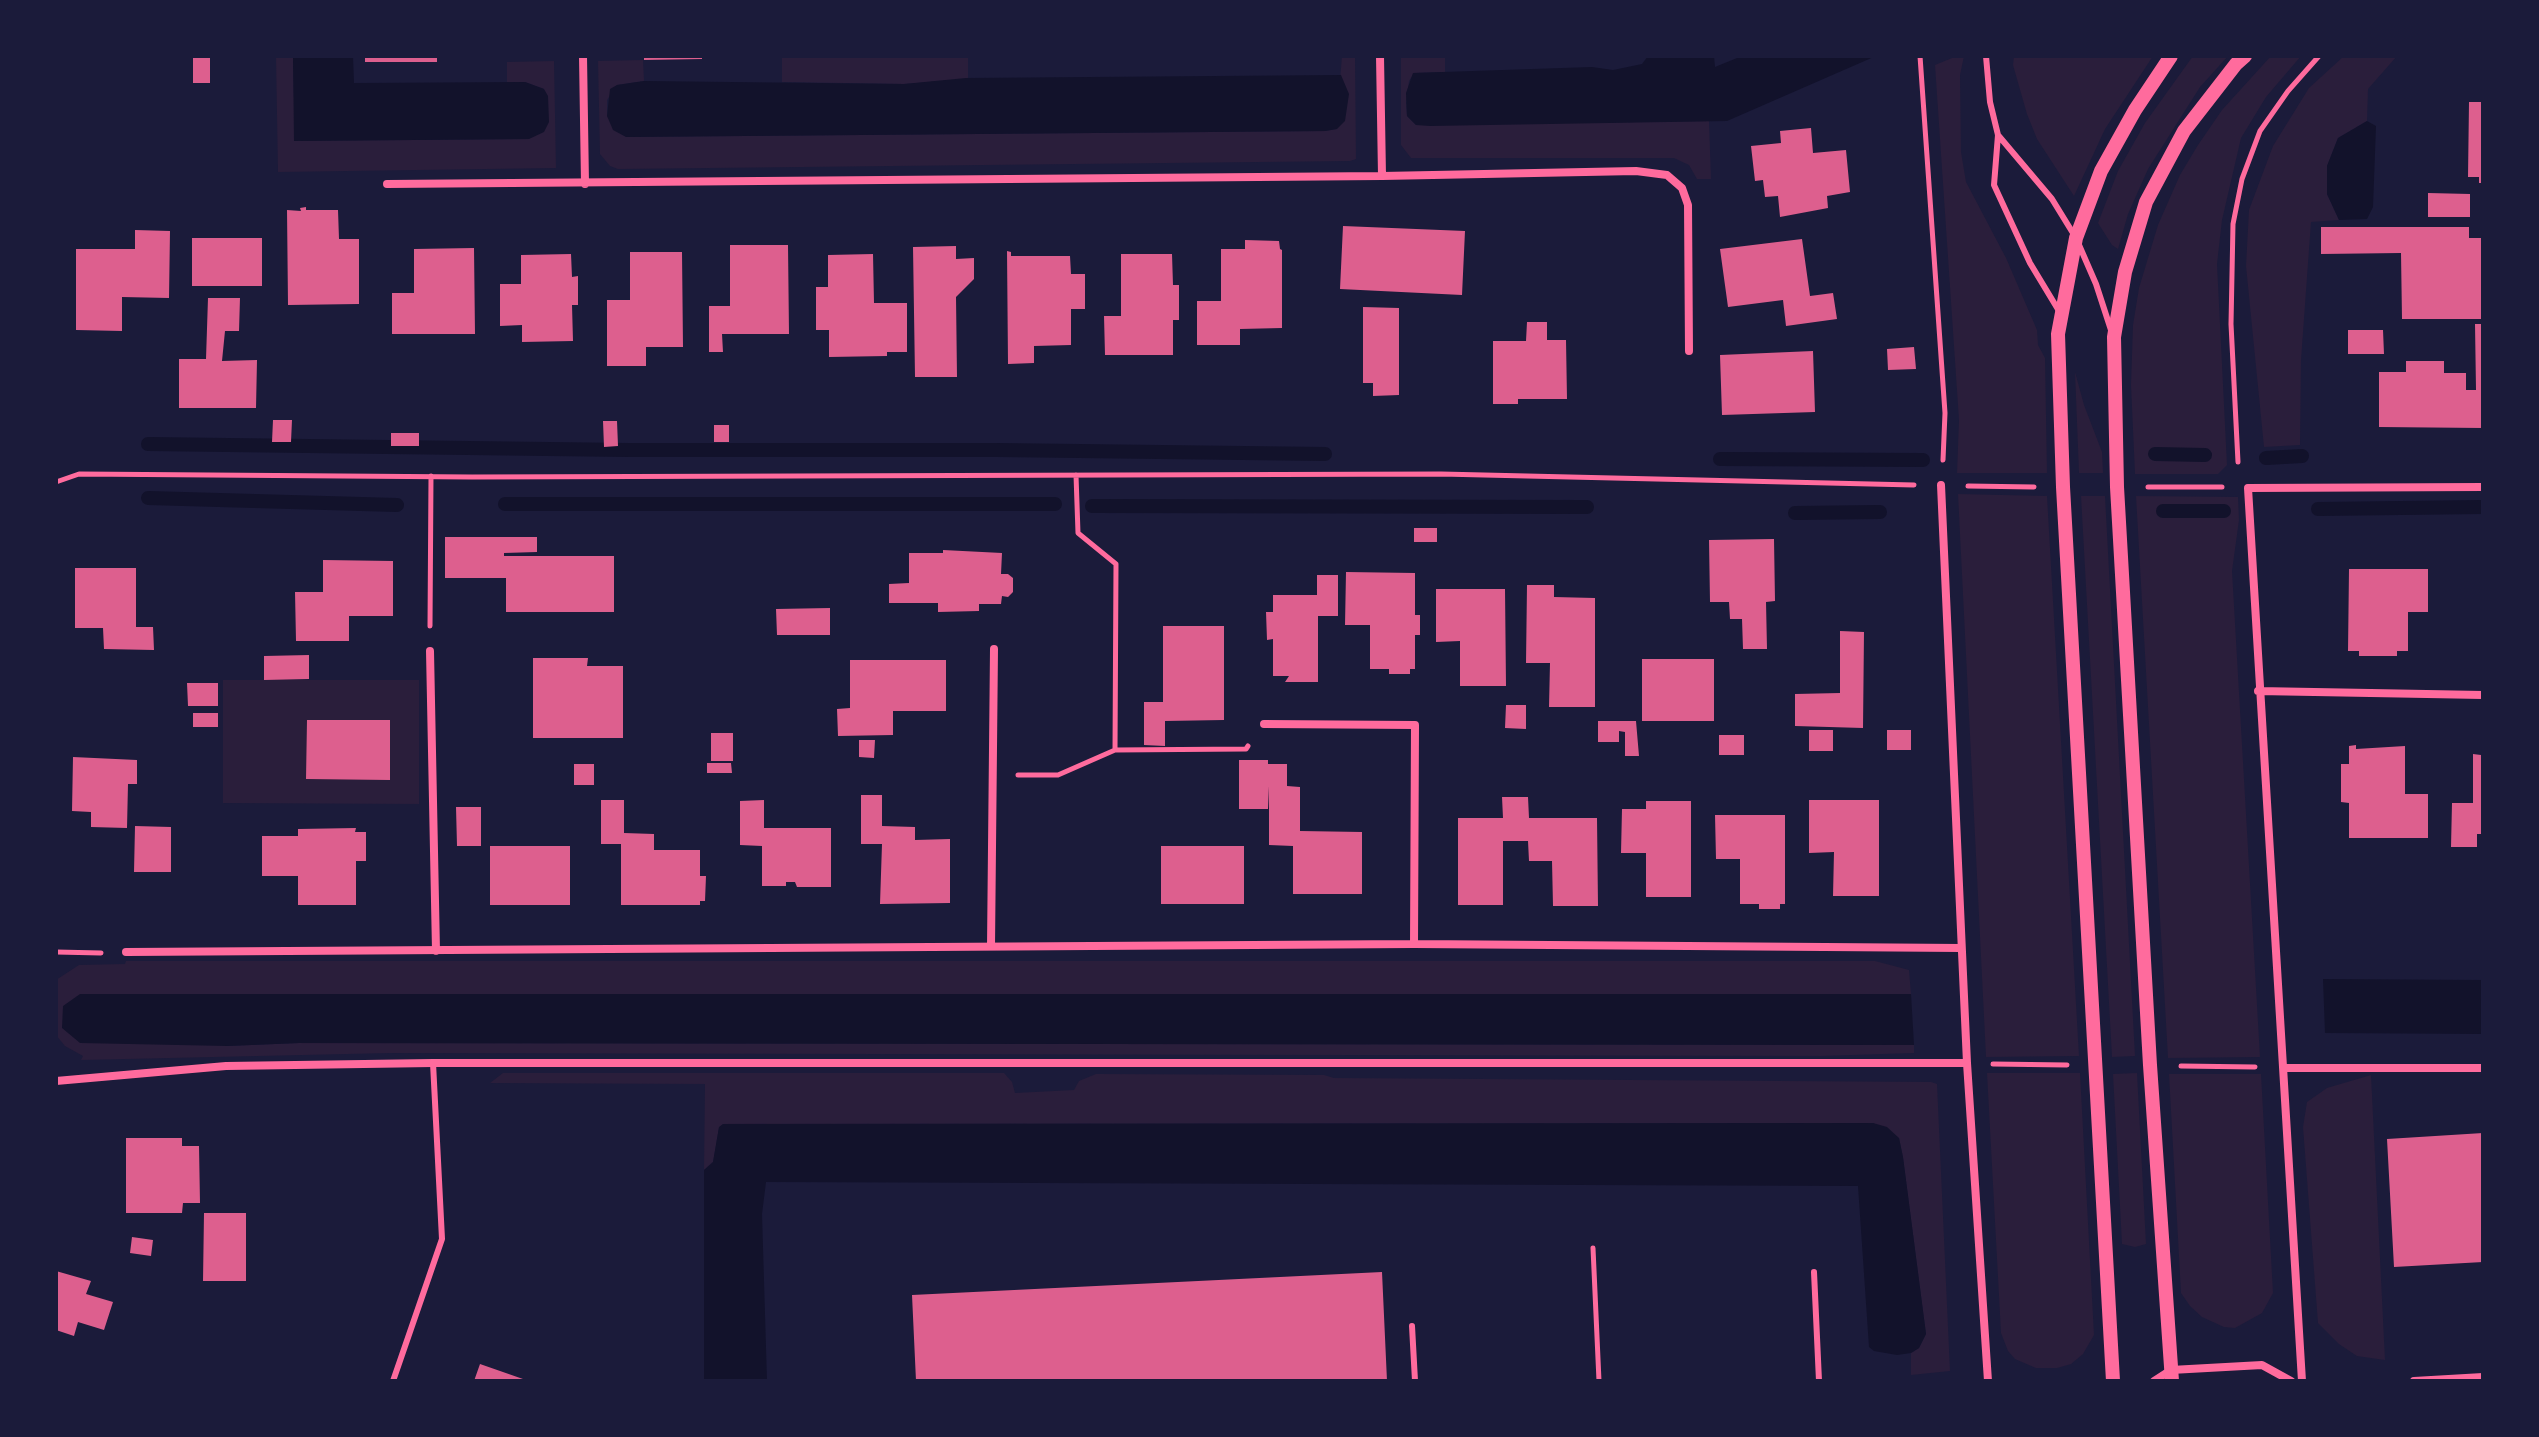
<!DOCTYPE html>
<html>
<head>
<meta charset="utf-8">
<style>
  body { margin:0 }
  #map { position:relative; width:2539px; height:1437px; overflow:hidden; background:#1b1b3a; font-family:Bitter,serif }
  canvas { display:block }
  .frame { position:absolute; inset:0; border:58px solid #1b1b3a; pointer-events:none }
</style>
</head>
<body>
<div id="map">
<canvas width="2539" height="1437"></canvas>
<div class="frame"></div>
</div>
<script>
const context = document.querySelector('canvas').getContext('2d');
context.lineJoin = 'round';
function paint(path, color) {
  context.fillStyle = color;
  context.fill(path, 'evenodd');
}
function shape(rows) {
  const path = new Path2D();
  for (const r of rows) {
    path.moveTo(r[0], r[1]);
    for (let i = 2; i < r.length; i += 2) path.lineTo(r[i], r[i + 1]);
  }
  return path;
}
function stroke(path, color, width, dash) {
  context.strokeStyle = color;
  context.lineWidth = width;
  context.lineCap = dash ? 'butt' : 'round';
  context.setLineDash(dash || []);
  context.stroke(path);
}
paint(shape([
  [276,56,293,56,295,141,529,139,544,89,525,82,507,82,507,62,554,61,556,168,278,172],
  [797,56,968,57,968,79,904,84,782,82,782,58],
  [1342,56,1355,56,1356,159,1350,161,618,169,610,166,600,154,598,61,643,60,644,81,617,85,607,100,607,116,626,137,1325,131,1336,129],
  [1401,56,1445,56,1445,72,1414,73,1409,81,1406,103,1407,116,1416,125,1709,121,1711,179,1697,179,1689,165,1674,158,1411,158,1401,145],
  [1957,56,1964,56,1960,75,1961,152,1966,182,2006,258,2037,330,2038,345,2045,358,2047,473,1957,473,1959,420,1935,65],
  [2014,56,2153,56,2105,129,2074,196,2037,139,2027,114,2013,65],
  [2193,56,2228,56,2200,87,2148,169,2128,214,2118,249,2112,245,2098,223,2118,171,2145,123],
  [2271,56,2301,56,2266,97,2241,138,2222,220,2217,264,2227,465,2218,474,2135,474,2131,385,2133,325,2139,288,2158,225,2180,175,2198,145,2222,110],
  [2344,56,2397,56,2368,89,2367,121,2338,138,2327,166,2327,194,2339,220,2311,222,2301,360,2300,445,2264,447,2246,266,2249,210,2273,146,2309,88],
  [2075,372,2084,405,2102,452,2103,473,2079,473],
  [1958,494,2047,496,2079,1056,1986,1057],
  [2081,496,2105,496,2135,1056,2112,1057],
  [2136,496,2238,497,2239,520,2232,571,2260,1057,2168,1058],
  [223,680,419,680,419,804,223,803],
  [126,961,1875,961,1909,970,1911,994,80,994,227,1046,299,1043,1914,1045,1914,1053,1821,1056,391,1053,81,1060,83,1056,65,1046,56,1035,56,980,79,965,125,964],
  [503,1073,1004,1073,1012,1082,1015,1093,1074,1090,1079,1081,1096,1074,1324,1075,1334,1078,1931,1082,1937,1084,1950,1371,1911,1375,1911,1353,1919,1348,1926,1334,1903,1158,1899,1138,1873,1123,723,1124,719,1128,713,1162,704,1170,705,1084,490,1083],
  [1987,1073,2080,1073,2094,1335,2083,1354,2071,1364,2057,1368,2036,1368,2015,1359,2008,1351,2001,1333],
  [2137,1073,2146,1244,2135,1247,2122,1244,2113,1074],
  [2169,1074,2261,1074,2273,1293,2262,1313,2235,1328,2224,1327,2202,1317,2190,1306,2181,1293],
  [2371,1075,2385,1360,2357,1356,2339,1344,2318,1323,2303,1127,2307,1102,2327,1088]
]), '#2a1e3b');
paint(shape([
  [293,56,353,56,354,83,525,82,544,89,548,96,549,122,544,132,529,139,294,141],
  [1648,56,1714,56,1715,67,1742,56,1876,56,1727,121,1430,126,1416,125,1407,116,1406,93,1413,73,1592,67,1613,70,1642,64],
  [1341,75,1349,94,1345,121,1337,129,1325,131,626,137,613,130,607,116,610,89,617,85,644,81,904,84,966,78],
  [2367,121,2376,126,2373,207,2367,219,2339,220,2327,194,2327,166,2338,138],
  [2323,979,2483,980,2483,1034,2325,1033],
  [80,994,1911,994,1914,1045,299,1043,227,1046,80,1043,62,1028,63,1006],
  [1873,1123,1887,1127,1899,1138,1903,1157,1926,1334,1919,1348,1911,1353,1897,1355,1874,1351,1869,1347,1858,1186,766,1182,762,1214,767,1381,704,1381,704,1170,713,1162,719,1127,723,1124]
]), '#12122b');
stroke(shape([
  [148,444,628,450,997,450,1325,454],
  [2155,454,2205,455],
  [2266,458,2302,456],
  [1720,459,1923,460],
  [148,498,397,505],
  [505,504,1055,504],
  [1092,506,1587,507],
  [2318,509,2483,507],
  [2163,511,2224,511],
  [1795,513,1880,512]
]), '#12122b', 14);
paint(shape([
  [193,56,210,56,210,83,193,83],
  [365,56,437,56,437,62,365,62],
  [644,56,702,56,702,59,644,60],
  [2469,102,2483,102,2483,183,2479,183,2479,177,2468,177],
  [1811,128,1813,153,1846,150,1850,192,1827,196,1828,208,1780,217,1778,196,1765,197,1763,180,1755,181,1751,146,1781,143,1780,131],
  [2428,193,2470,194,2470,217,2428,217],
  [306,207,306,210,338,210,339,239,359,239,359,304,288,305,287,210,301,211,300,208],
  [1343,226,1465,231,1462,295,1340,289],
  [2321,227,2469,227,2469,238,2483,238,2483,319,2402,319,2401,253,2321,254],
  [135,230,170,231,169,298,122,297,122,331,76,330,76,249,135,249],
  [192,238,262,238,262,286,192,286],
  [1802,239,1810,296,1833,293,1837,319,1786,326,1783,300,1728,307,1720,249],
  [1245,240,1279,241,1280,249,1282,250,1282,328,1240,329,1240,345,1197,345,1197,301,1221,301,1221,249,1245,249],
  [730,245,788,245,789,334,722,334,723,352,709,352,709,306,730,306],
  [956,246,956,259,974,258,974,279,956,297,957,377,915,377,913,247],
  [474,248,475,334,392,334,392,293,414,293,414,249],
  [1007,251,1011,252,1011,256,1070,256,1071,274,1085,274,1085,309,1071,309,1071,345,1034,346,1034,363,1008,364],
  [630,252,682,252,683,347,646,347,646,366,607,366,607,300,630,300],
  [571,254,572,277,578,276,578,305,572,305,573,341,522,342,522,325,500,326,500,284,521,284,521,255],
  [873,254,874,303,907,303,907,352,887,352,887,356,829,357,829,330,816,330,816,287,828,287,828,255],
  [1121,254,1172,254,1173,285,1179,285,1179,320,1173,320,1173,355,1105,355,1104,316,1121,316],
  [208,298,240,298,239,331,225,331,222,361,257,360,256,408,179,408,179,359,206,359],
  [1363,307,1399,308,1399,395,1373,396,1373,383,1363,383],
  [1527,322,1547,322,1547,340,1566,340,1567,399,1518,399,1518,404,1493,404,1493,341,1526,341],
  [2475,324,2483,324,2483,428,2379,427,2379,372,2406,372,2406,361,2444,361,2444,373,2466,373,2466,390,2476,390],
  [2348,330,2383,330,2384,354,2348,354],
  [1914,347,1916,369,1888,370,1887,349],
  [1813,351,1815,412,1722,415,1720,355],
  [273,420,292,420,291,442,272,442],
  [603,421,617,421,618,446,604,447],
  [714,425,729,425,729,442,714,442],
  [391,433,419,433,419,446,391,446],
  [1414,528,1437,528,1437,542,1414,542],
  [445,537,537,537,537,552,504,553,504,556,614,556,614,612,506,612,506,578,445,578],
  [1774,539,1775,601,1766,602,1767,649,1743,649,1742,619,1730,619,1729,602,1710,602,1709,540],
  [943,550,1002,553,1001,574,1008,574,1013,578,1013,592,1008,597,1002,596,1001,604,979,604,979,611,938,612,938,603,889,603,889,584,909,583,909,553,943,553],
  [323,560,393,561,393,616,349,616,349,641,296,641,295,592,323,592],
  [75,568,136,568,136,627,153,627,154,650,104,649,103,628,75,628],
  [2349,569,2428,569,2428,612,2408,612,2408,651,2397,651,2397,656,2359,656,2359,651,2348,651],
  [1346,572,1415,573,1415,615,1420,615,1420,635,1415,635,1415,669,1410,669,1410,674,1389,674,1389,669,1370,669,1370,625,1345,625],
  [1317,575,1338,575,1338,616,1318,616,1318,682,1285,682,1289,676,1273,676,1273,639,1267,640,1266,612,1273,612,1273,595,1317,595],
  [1527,585,1554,585,1554,597,1595,598,1595,707,1549,707,1550,663,1526,663],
  [1436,589,1505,589,1506,686,1460,686,1460,641,1436,642],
  [830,608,830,635,777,635,776,609],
  [1163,626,1224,626,1224,720,1165,721,1165,746,1144,745,1144,702,1163,702],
  [1840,631,1864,632,1863,728,1795,726,1795,694,1840,693],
  [309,655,309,679,264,680,264,656],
  [533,658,588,658,587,666,623,666,623,738,533,738],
  [1642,659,1714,659,1714,721,1642,721],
  [850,660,946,660,946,711,893,711,893,735,838,736,837,709,850,708],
  [187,683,218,683,218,706,188,706],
  [1506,705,1526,705,1526,729,1505,728],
  [193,713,218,713,218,727,193,727],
  [307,720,390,720,390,780,306,779],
  [1598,721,1636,721,1639,756,1625,756,1625,732,1619,731,1619,742,1598,742],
  [1809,730,1833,730,1833,751,1809,751],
  [1887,730,1911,730,1911,750,1887,750],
  [711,733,733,733,733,761,711,761],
  [1719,735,1744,735,1744,755,1719,755],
  [859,740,875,740,874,758,859,757],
  [2356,745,2356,749,2405,746,2405,794,2428,794,2428,838,2349,838,2349,803,2341,802,2341,764,2349,764,2349,746],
  [2473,754,2481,755,2481,758,2483,758,2483,834,2477,834,2477,847,2451,847,2452,803,2473,803],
  [73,757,137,760,137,784,128,784,127,828,91,827,91,812,72,811],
  [1239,760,1268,760,1268,764,1287,764,1287,786,1300,787,1300,831,1362,832,1362,894,1293,894,1293,846,1269,845,1269,786,1268,809,1239,809],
  [707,763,731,763,732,773,707,773],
  [574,764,594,764,594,785,574,785],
  [861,795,882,795,882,826,915,827,915,840,950,839,950,903,880,904,882,844,861,844],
  [1502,797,1528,797,1529,818,1597,818,1598,906,1553,906,1552,861,1529,861,1528,841,1503,841,1503,905,1458,905,1458,818,1503,818],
  [601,800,624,800,624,833,654,834,654,850,700,850,700,876,706,876,705,901,700,901,700,905,621,905,621,844,601,844],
  [764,800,764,828,831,828,831,887,797,887,795,882,786,882,786,886,762,886,762,846,740,845,740,801],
  [1809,800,1879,800,1879,896,1833,896,1834,852,1809,853],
  [1646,801,1691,801,1691,897,1646,897,1646,853,1621,853,1622,809,1646,809],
  [456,807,481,807,481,846,457,846],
  [1715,815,1785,815,1785,904,1780,904,1780,909,1759,909,1759,904,1740,904,1740,859,1716,859],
  [135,826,171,827,171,872,134,872],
  [356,828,355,832,366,832,366,861,356,861,356,905,298,905,298,876,262,876,262,836,298,836,298,829],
  [490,846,570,846,570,905,490,905],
  [1161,846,1244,846,1244,904,1161,904],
  [2483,1133,2483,1262,2394,1267,2387,1139],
  [126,1138,182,1138,182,1146,199,1146,200,1203,183,1203,182,1213,126,1213],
  [204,1213,246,1213,246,1281,203,1281],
  [132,1237,153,1240,151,1256,130,1253],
  [56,1271,91,1281,86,1294,113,1302,104,1330,78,1322,74,1336,56,1330],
  [1382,1272,1387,1381,916,1381,912,1295],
  [480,1364,523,1379,522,1381,474,1381]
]), '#dd5f8e');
stroke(shape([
  [1920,56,1945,413,1943,460],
  [2238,462,2231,324,2233,224,2242,179,2260,131,2288,91,2319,56],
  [56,482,79,474,472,477,1441,474,1914,485],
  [1968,486,2034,487],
  [2148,487,2222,487],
  [430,626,431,476],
  [1115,750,1246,749,1248,746],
  [1018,775,1058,775,1115,750,1116,564,1078,533,1076,475],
  [56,952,101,953],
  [1993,1064,2067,1065],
  [2181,1066,2255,1067],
  [1593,1248,1599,1381]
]), '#ff6b9d', 5);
stroke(shape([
  [1986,56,1990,102,1998,135,1994,185,2030,263,2059,311],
  [1998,135,2052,199,2076,238,2096,284,2111,330],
  [1814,1272,1819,1381],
  [1412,1326,1415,1381],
  [393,1381,442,1239,433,1063]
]), '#ff6b9d', 6);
stroke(shape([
  [583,56,585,184],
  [1380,56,1382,176],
  [387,184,1382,176,1636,171,1667,175,1682,188,1688,205,1689,351],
  [1941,485,1967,1063,1988,1381],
  [430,651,436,951],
  [2258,691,2483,695],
  [1264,724,1415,725,1414,944],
  [991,946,994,649],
  [126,952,1414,944,1961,948],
  [2284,1068,2483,1068],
  [56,1081,226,1066,433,1063,1967,1063],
  [2154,1381,2171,1370,2262,1365,2291,1381],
  [2302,1381,2248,488,2483,487],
  [2414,1381,2483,1377]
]), '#ff6b9d', 8);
stroke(shape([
  [2113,1381,2063,487,2058,334,2076,238,2101,171,2135,110,2171,56],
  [2172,1381,2150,1065,2117,487,2114,337,2125,272,2146,202,2184,131,2236,64,2245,56]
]), '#ff6b9d', 14);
</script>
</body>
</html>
